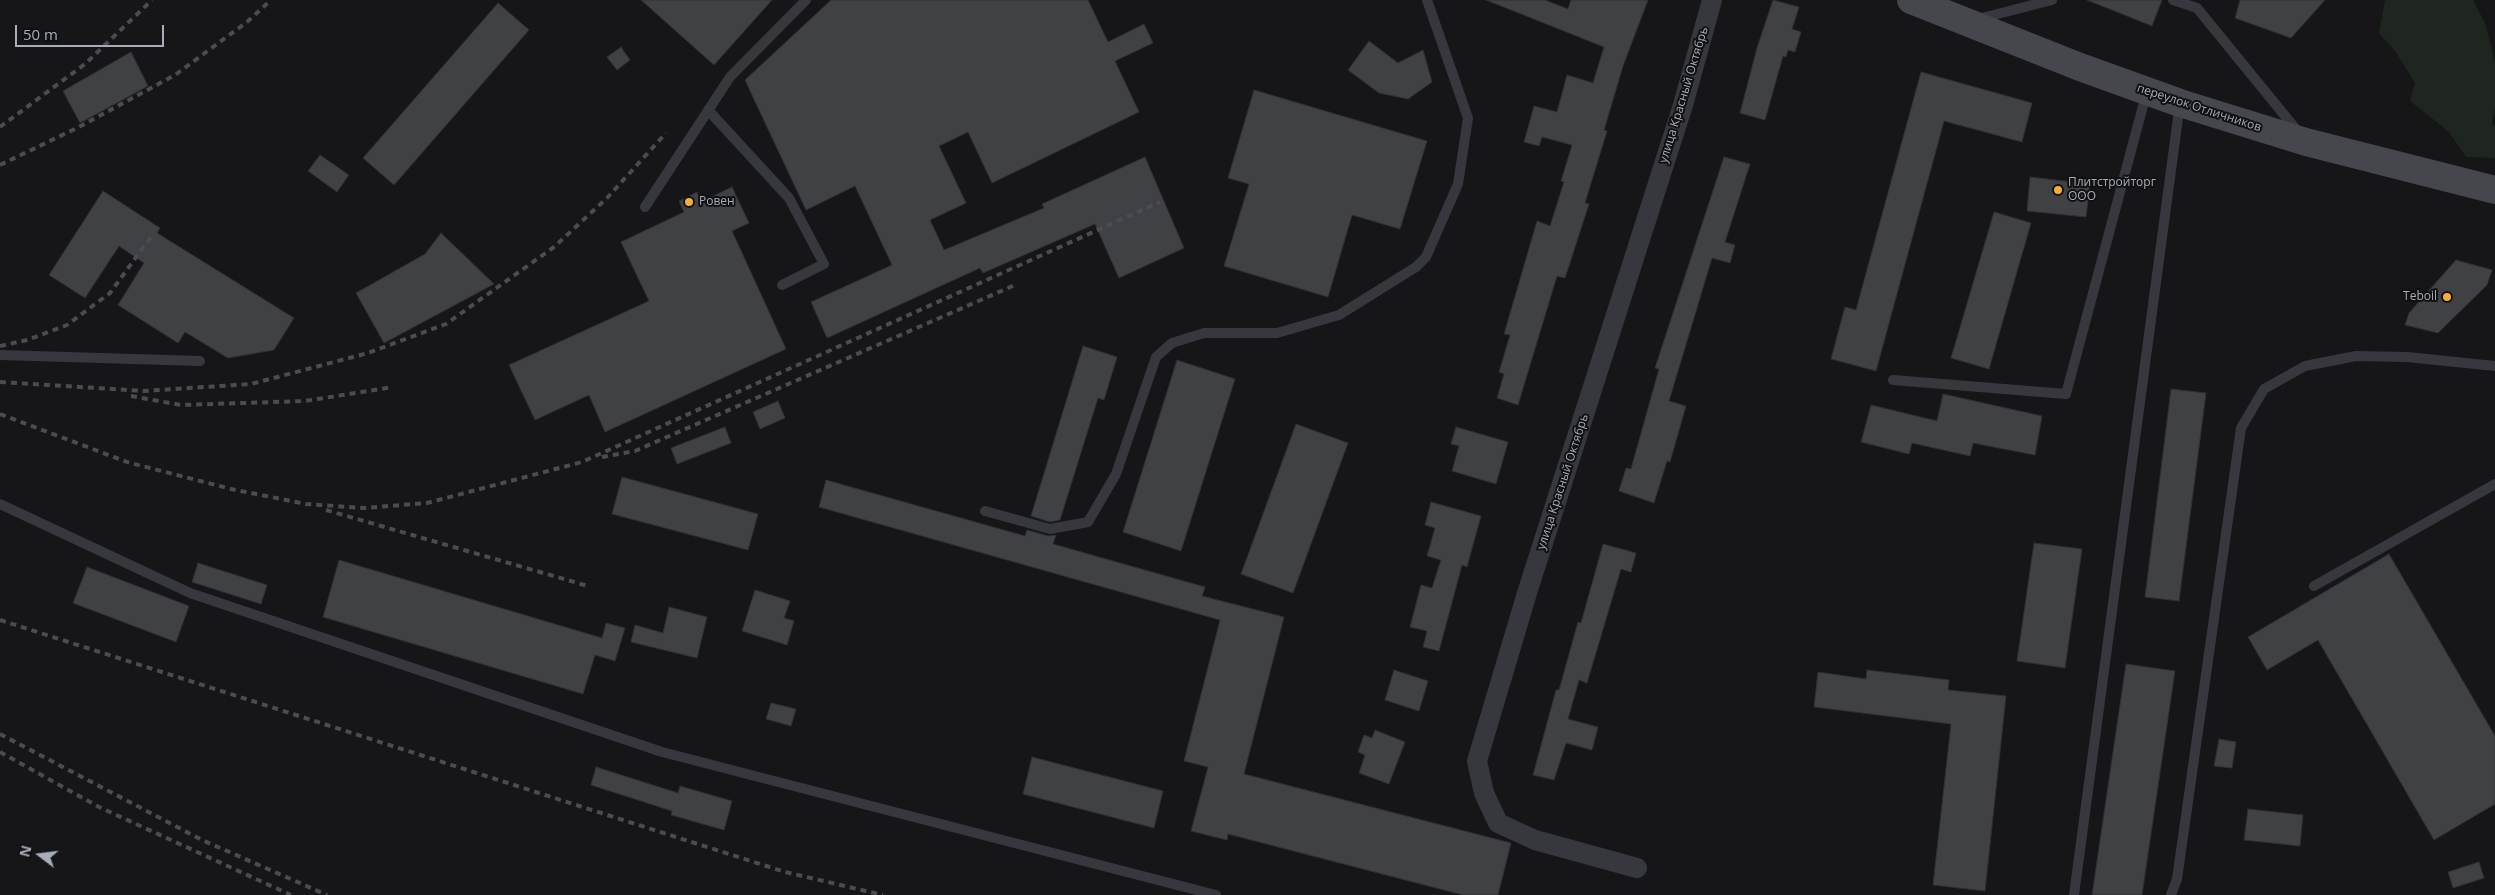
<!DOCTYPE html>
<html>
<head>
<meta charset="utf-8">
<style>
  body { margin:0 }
  #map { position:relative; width:2495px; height:895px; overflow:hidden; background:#161618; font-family:"Open Sans",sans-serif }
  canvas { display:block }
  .north { position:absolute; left:15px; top:830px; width:50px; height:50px; -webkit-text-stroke:4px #111113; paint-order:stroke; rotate:285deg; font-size:14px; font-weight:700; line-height:20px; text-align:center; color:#a8adb8 }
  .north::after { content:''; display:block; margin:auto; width:18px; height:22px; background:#a8adb8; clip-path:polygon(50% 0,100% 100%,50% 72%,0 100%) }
  .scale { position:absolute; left:15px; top:25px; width:149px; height:22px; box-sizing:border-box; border:2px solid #a8adb8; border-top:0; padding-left:6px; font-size:15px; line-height:18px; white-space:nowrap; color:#a8adb8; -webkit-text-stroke:4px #111113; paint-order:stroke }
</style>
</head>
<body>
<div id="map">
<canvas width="2495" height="895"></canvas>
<div class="north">N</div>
<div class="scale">50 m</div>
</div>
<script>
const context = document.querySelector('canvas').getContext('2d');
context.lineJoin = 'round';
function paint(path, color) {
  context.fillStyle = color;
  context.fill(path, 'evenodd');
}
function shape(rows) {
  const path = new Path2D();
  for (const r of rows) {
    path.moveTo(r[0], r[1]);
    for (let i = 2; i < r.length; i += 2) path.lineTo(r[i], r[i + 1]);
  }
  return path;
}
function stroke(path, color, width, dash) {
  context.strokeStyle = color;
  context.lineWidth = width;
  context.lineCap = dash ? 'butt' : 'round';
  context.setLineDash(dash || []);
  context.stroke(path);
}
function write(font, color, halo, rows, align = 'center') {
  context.font = font + ' "Open Sans",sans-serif';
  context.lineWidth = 4;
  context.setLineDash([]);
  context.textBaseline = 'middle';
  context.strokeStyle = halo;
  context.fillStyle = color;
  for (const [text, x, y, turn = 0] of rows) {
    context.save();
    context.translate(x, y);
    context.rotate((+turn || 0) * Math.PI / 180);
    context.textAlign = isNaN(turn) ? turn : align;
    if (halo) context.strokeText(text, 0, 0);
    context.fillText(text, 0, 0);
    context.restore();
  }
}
paint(shape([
  [2385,0,2473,0,2485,23,2495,62,2495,108,2492,123,2495,127,2495,158,2466,157,2449,132,2410,101,2415,83,2395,51,2379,33]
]), '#1e261f');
const building = shape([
  [641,0,772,0,714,65,641,0],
  [831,0,1088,0,1108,42,1144,24,1153,43,1115,61,1139,112,992,183,968,132,939,146,966,203,930,220,944,250,1044,208,1042,204,1145,157,1184,248,1119,278,1095,224,983,273,980,268,827,338,811,302,892,265,855,186,806,210,745,80,831,0],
  [1486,0,1545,0,1568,9,1571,0,1648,0,1623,66,1613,100,1604,130,1607,131,1585,203,1589,204,1565,278,1557,276,1518,405,1497,398,1504,374,1499,372,1510,335,1504,334,1537,221,1550,226,1564,182,1561,181,1572,145,1542,137,1539,146,1524,142,1534,106,1557,112,1567,75,1593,83,1604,47,1486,0],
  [1773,0,1799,7,1792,29,1801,32,1795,52,1788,50,1786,57,1783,56,1765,120,1740,113,1757,48,1773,0],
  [2087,0,2162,0,2152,26,2087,0],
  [2240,0,2325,0,2291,38,2235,18,2240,0],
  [498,3,529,30,394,185,363,158,498,3],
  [1369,41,1398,63,1423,50,1432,82,1408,99,1379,93,1348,70,1369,41],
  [621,47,630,60,617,70,607,57,621,47],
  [131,52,148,86,80,123,63,91,131,52],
  [1921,72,2032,103,2022,142,1944,121,1876,371,1831,359,1845,307,1856,310,1921,72],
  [1254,90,1427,141,1400,229,1352,215,1328,297,1224,266,1249,184,1228,178,1254,90],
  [320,155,349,175,337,192,308,171,320,155],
  [1724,157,1750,164,1725,242,1735,245,1730,263,1712,258,1669,401,1686,406,1670,462,1667,461,1654,503,1619,491,1626,468,1631,469,1659,369,1655,368,1724,157],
  [2030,177,2090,184,2086,217,2027,211,2030,177],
  [732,187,749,223,732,231,786,349,605,432,589,395,535,420,509,365,649,301,621,242,684,212,679,201,697,192,701,202,732,187],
  [103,191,160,228,157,233,294,318,274,350,228,358,185,332,178,343,118,305,144,263,119,246,85,298,49,275,103,191],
  [1994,212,2031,223,1989,369,1951,358,1994,212],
  [441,233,494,284,384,343,356,293,425,254,441,233],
  [2456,260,2492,270,2487,285,2438,333,2405,325,2409,313,2456,260],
  [1083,346,1117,357,1104,400,1098,398,1060,520,1050,522,1031,516,1083,346],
  [1177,360,1235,379,1181,551,1123,532,1177,360],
  [2171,389,2206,393,2179,601,2145,597,2171,389],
  [1943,394,2042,416,2035,455,1973,443,1970,456,1912,443,1909,454,1861,442,1871,405,1937,421,1943,394],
  [778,401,785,418,760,429,753,412,778,401],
  [1296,424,1348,443,1293,593,1241,574,1296,424],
  [725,427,731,443,677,464,671,448,725,427],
  [1456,427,1508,442,1496,484,1452,471,1459,446,1451,444,1456,427],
  [622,477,758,514,748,550,612,514,622,477],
  [826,480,1025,536,1027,530,1048,536,1056,535,1053,544,1205,587,1202,596,1284,617,1244,774,1511,843,1498,895,1463,895,1228,834,1227,840,1191,831,1208,767,1184,761,1220,620,819,507,826,480],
  [1431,502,1481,516,1467,567,1462,565,1439,651,1423,647,1427,631,1410,627,1421,585,1432,588,1441,560,1427,556,1435,528,1425,525,1431,502],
  [2034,543,2082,549,2065,668,2017,661,2034,543],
  [1603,544,1636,553,1631,572,1621,569,1587,683,1579,680,1568,719,1598,727,1592,750,1566,743,1554,780,1533,775,1556,690,1559,690,1578,622,1581,623,1603,544],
  [2389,554,2495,736,2495,804,2434,840,2318,640,2267,670,2248,637,2389,554],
  [339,560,602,638,606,623,625,628,615,661,595,655,583,694,323,617,339,560],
  [198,563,267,585,261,604,192,582,198,563],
  [87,567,189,606,176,642,73,603,87,567],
  [755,590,790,601,784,618,794,621,787,645,742,631,755,590],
  [669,607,707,617,697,658,631,642,635,625,663,633,669,607],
  [2126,664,2175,671,2142,895,2092,895,2126,664],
  [1394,670,1428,681,1419,711,1385,700,1394,670],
  [1867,670,1949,680,1948,690,2006,696,1985,891,1933,885,1951,724,1814,707,1818,672,1866,679,1867,670],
  [771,703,796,709,791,726,766,719,771,703],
  [1375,730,1405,742,1389,784,1359,773,1365,755,1358,752,1364,735,1372,738,1375,730],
  [2219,739,2236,742,2232,768,2214,766,2219,739],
  [1032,757,1163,791,1154,828,1023,794,1032,757],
  [596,767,678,793,680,786,732,801,724,830,671,815,672,811,591,785,596,767],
  [2248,809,2303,815,2300,846,2244,840,2248,809],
  [2479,862,2484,878,2453,888,2448,872,2479,862]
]);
paint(building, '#404145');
stroke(building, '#303034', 1);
stroke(shape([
  [2173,0,2197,8,2299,133],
  [1978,19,2052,0],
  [708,110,789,198,824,264,782,285],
  [645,207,730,77,806,0],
  [0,355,200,361],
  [1893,380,2066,394,2147,91],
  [0,504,190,593,662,752,1216,895],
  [985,511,1050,529,1088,522,1116,474,1156,357,1172,343,1204,333,1277,333,1339,315,1416,267,1426,257,1458,184,1468,118,1427,0],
  [2314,586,2495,484],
  [2074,895,2180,103],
  [2171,895,2177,879,2241,428,2264,389,2305,366,2356,356,2407,357,2495,366]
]), '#37383d', 10);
stroke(shape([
  [1637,868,1535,840,1498,823,1484,793,1477,761,1527,593,1683,105,1712,0]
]), '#37383d', 20);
stroke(shape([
  [1911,0,2080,67,2180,103,2306,142,2495,190]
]), '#45474d', 28);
stroke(shape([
  [0,127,85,64,152,0],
  [0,165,79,127,175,75,247,22,271,0],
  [0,346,27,340,67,325,110,293,153,234],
  [0,382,144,391,251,384,368,353,446,324,554,247,607,198,666,133],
  [131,396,181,405,305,401,393,387],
  [0,414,127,462,231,489,306,504,364,508,427,503,582,462,1160,202],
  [602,457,635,451,1015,285],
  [326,510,588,586],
  [0,620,785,872,883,895],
  [0,734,202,840,327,895],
  [0,752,99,807,291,895]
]), '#4a4c52', 4, [6, 5]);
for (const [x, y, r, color] of [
  [2058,190,5,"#f2b134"],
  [689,202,5,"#f2b134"],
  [2447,297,5,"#f2b134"]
]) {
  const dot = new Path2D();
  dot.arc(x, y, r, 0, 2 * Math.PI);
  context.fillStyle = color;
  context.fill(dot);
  stroke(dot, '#111113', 2);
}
write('12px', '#a8adb8', '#111113', [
  ["улица Красный Октябрь",1684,95,-73],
  ["переулок Отличников",2199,108,18],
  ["улица Красный Октябрь",1563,482,-72]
]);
write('12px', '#a8adb8', '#111113', [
  ["Плитстройторг",2068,183],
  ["ООО",2068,197],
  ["Ровен",699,202],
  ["Teboil",2437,297,"right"]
], 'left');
</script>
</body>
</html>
